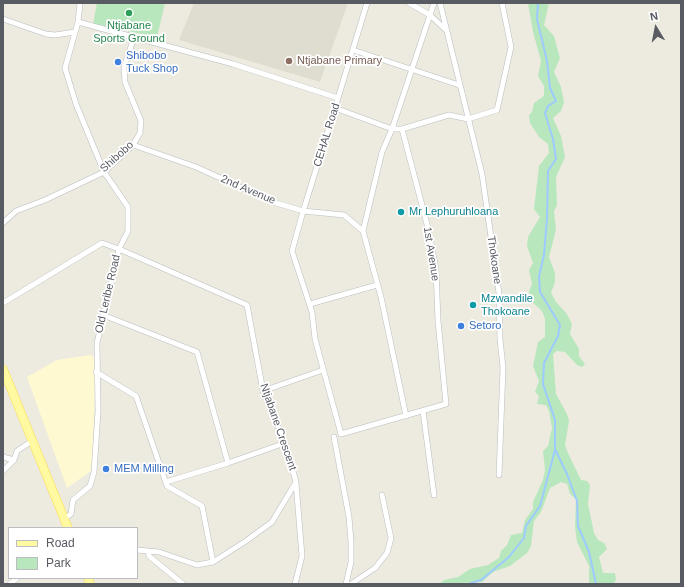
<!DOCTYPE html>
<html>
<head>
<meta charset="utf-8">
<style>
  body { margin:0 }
  #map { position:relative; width:684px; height:587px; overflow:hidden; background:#edebdf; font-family:Arial,sans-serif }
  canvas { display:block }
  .frame { position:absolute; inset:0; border:4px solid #585b62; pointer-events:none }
  .legend { position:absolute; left:8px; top:527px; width:130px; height:52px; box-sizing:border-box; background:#fff; border:1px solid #bcbdc0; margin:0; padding:5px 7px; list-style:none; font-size:12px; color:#585b62 }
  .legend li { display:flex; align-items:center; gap:8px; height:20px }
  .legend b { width:20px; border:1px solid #bcbdc0 }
  .north { position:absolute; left:636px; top:8px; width:40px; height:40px; -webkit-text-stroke:3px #fff; paint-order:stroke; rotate:350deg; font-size:11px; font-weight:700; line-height:16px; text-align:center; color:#585b62 }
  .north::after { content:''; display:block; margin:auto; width:14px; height:18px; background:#585b62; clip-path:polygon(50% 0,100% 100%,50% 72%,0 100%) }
</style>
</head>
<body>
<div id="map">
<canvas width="684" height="587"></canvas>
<div class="frame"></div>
<ul class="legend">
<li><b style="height:5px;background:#fff9a2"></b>Road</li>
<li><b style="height:11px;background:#b8e7bd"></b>Park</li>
</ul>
<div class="north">N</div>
</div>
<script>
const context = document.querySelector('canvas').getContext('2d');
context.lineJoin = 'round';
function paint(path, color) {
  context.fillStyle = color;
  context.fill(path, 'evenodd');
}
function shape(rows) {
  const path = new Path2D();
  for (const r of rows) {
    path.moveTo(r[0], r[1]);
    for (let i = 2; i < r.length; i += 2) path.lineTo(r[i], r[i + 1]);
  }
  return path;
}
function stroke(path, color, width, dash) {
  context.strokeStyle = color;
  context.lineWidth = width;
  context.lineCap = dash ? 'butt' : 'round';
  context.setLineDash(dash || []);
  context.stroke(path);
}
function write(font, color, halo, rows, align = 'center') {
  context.font = font + ' Arial,sans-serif';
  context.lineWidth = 3.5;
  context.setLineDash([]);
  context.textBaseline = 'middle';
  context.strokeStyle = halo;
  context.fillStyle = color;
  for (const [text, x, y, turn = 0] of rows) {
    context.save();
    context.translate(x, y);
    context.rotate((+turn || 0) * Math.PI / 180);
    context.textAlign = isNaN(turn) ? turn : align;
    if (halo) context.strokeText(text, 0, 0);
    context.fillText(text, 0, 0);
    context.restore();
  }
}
paint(shape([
  [90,355,96,358,92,470,67,488,27,377,57,360]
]), '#fff9d2');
paint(shape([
  [194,3,348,3,320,82,179,40]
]), '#dfddcf');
paint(shape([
  [97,3,165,3,157,37,93,24],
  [528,3,549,3,544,25,554,36,560,58,554,72,561,87,564,102,561,111,553,118,561,136,565,157,556,177,557,205,554,211,556,230,549,257,555,273,555,282,551,293,556,302,567,314,572,324,570,334,579,349,579,356,585,364,582,367,577,365,565,352,557,351,553,354,556,394,567,414,569,421,565,445,567,451,581,480,587,481,590,485,588,504,594,533,598,540,604,543,607,549,599,557,603,573,615,573,616,579,614,584,589,583,589,566,577,542,575,527,576,499,570,494,567,484,561,482,550,488,541,512,534,521,531,546,527,553,510,566,493,572,482,582,439,584,444,580,458,577,470,569,488,565,499,558,501,551,507,545,511,535,522,533,525,520,533,509,533,502,543,480,545,470,543,451,548,446,552,428,549,411,546,405,537,404,539,396,535,392,539,381,533,366,538,342,545,337,545,319,542,311,531,301,529,291,532,284,529,270,533,263,527,246,528,237,540,217,534,209,539,166,549,153,548,144,539,137,530,123,529,115,532,112,534,103,544,96,544,86,538,76,541,61,533,32]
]), '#b8e7bd');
stroke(shape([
  [538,3,537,19,547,61,550,88,556,101,548,106,545,113,553,139,556,159,548,171,547,218,544,255,539,276,540,292,560,325,558,336,544,363,543,384,555,420,555,449,567,474,577,501,578,526,589,552,596,584],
  [468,584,481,580,509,557,524,538,526,526,540,506,555,450]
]), '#9dcaff', 2);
const minor = shape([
  [409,3,430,15,446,30],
  [440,3,482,174,499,293,500,339,503,368,499,475],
  [3,19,46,34,55,35,75,32],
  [78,22,233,64,338,98,302,215,292,251,312,312,315,339,341,434,446,404,438,321,436,269,428,228,402,129,392,129,335,108],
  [353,50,459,85],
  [338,98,367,3],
  [402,129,449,115,468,119,497,110,511,47,502,3],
  [133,145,196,167,273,202,303,211,344,215,363,231,381,297,406,416],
  [3,223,16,211,45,200,104,172,133,145,140,133,141,121,125,82,124,67,134,38],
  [363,231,382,152,392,129,434,3],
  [3,303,102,243,119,249,247,305,263,391,285,443,296,482,272,522,246,541,213,562,197,565,159,552,137,550],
  [310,304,377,285],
  [103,315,197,352,228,463],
  [96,372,136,396,167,486,202,506,213,562],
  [263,391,323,370],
  [423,411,434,495],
  [334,437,349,517,351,542,351,562,346,584],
  [3,457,14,460],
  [3,471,14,460,17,451,32,441],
  [166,482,228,463,285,443],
  [64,519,71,514,73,500,90,486,94,472,98,411,97,343,119,249,128,231,128,207,104,172,76,104,65,68,78,22,80,3],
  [148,551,149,556,183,584],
  [10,584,17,578],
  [295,584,302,556,296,483],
  [351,584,375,568,387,553,391,538,382,495]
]);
const primary = shape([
  [3,369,68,528],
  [88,578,90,584]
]);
stroke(minor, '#babcc2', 6);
stroke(primary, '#fddd47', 9);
stroke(minor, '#fff', 5);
stroke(primary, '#fff9a2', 8);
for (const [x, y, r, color] of [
  [129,13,4,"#2e9e5b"],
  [289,61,4,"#8d6e63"],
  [118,62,4,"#3f7fe0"],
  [401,212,4,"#0f9aa8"],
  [473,305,4,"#0f9aa8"],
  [461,326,4,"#3f7fe0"],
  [106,469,4,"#3f7fe0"]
]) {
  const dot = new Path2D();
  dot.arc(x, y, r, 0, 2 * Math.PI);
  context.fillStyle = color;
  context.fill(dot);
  stroke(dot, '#fff', 1.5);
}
write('11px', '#27864d', '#fff', [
  ["Ntjabane",129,26],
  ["Sports Ground",129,39]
]);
write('11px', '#366cbe', '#fff', [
  ["Shibobo",126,56],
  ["Tuck Shop",126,69],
  ["Setoro",469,326],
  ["MEM Milling",114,469]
], 'left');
write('11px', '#785e54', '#fff', [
  ["Ntjabane Primary",297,61]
], 'left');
write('11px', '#585b62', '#fff', [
  ["CEHAL Road",327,135,-73],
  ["Shibobo",117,157,-42],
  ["2nd Avenue",248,190,23],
  ["1st Avenue",431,254,81],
  ["Thokoane",494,260,82],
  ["Old Leribe Road",108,294,-77],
  ["Ntjabane Crescent",278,427,71]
]);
write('11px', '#0d838f', '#fff', [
  ["Mr Lephuruhloana",409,212],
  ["Mzwandile",481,299],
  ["Thokoane",481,312]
], 'left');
</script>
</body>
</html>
